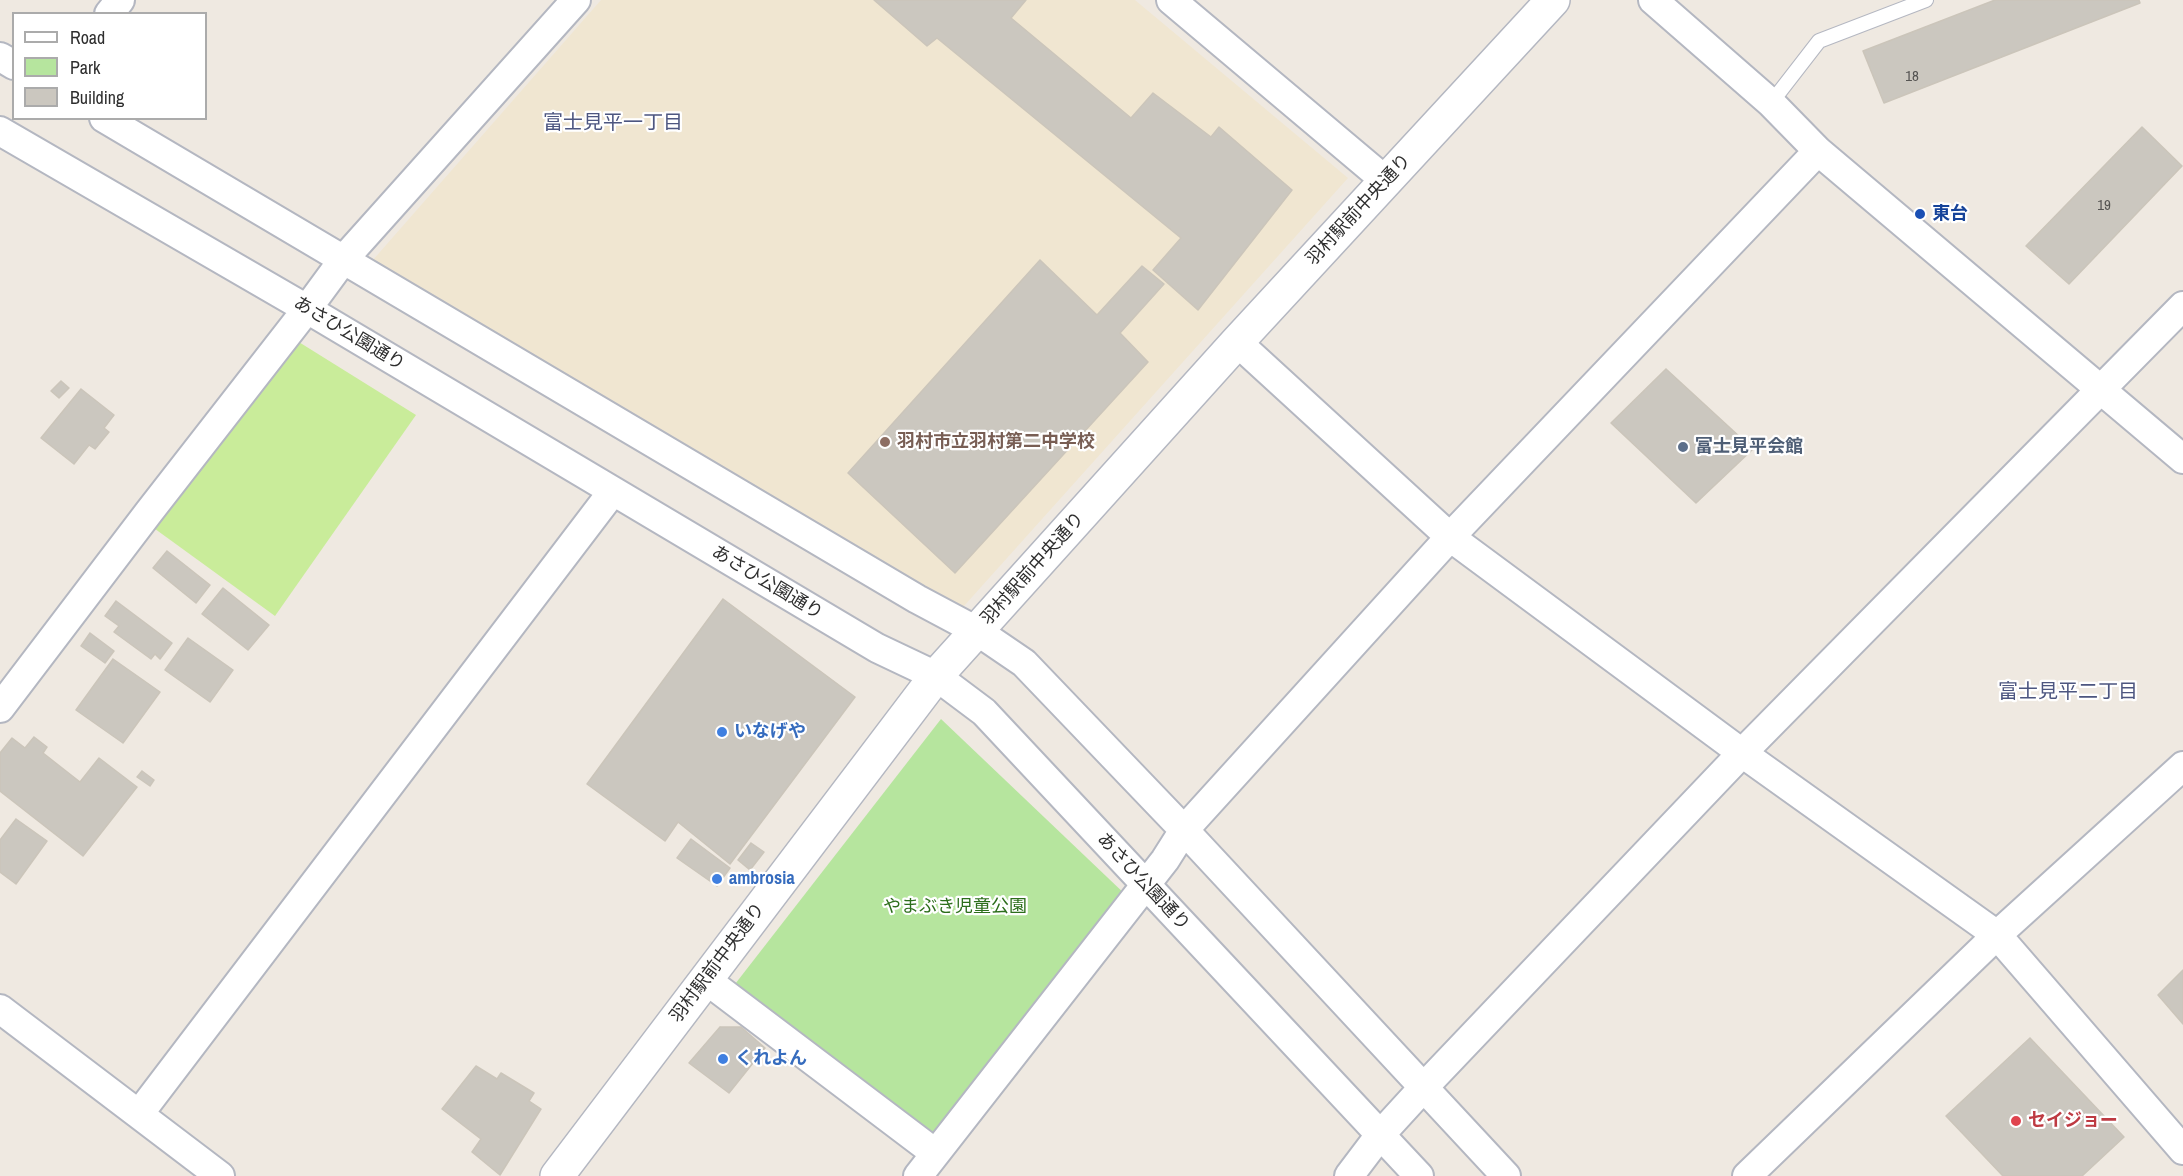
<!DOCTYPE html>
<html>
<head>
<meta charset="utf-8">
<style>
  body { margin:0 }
  #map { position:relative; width:2183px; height:1176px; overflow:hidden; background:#efe9e1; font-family:"Archivo Narrow",sans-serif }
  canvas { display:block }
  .legend { position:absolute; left:12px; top:12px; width:195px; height:108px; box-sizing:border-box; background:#fff; border:2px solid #ababab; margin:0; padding:8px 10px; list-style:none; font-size:18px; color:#2e2e2e }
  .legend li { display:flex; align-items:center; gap:12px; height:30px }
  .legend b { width:30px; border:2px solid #ababab }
</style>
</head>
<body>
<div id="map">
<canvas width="2183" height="1176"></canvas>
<ul class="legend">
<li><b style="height:8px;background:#fff"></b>Road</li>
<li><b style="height:16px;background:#b6e59e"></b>Park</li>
<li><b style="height:16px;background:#cbc7bf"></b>Building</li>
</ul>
</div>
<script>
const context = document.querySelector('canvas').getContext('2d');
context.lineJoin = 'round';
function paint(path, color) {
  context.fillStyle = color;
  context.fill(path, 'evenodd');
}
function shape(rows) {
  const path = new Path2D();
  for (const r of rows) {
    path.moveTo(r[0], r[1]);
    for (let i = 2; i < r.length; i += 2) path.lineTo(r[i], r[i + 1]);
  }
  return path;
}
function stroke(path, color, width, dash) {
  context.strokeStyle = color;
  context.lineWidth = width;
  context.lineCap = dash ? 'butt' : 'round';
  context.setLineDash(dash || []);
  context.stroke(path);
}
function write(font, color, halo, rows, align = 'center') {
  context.font = font + ' "Archivo Narrow","Noto Sans JP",sans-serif';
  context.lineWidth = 4.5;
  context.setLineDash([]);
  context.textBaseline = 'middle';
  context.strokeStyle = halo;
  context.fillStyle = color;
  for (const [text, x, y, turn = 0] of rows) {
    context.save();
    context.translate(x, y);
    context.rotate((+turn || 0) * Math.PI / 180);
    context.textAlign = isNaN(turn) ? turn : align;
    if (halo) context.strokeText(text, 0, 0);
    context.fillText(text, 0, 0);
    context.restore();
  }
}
paint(shape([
  [601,0,1135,0,1348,178,955,616,365,269]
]), '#f0e6d1');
paint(shape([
  [941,719,1128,897,928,1138,732,988]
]), '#b6e59e');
paint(shape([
  [294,339,416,415,275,616,151,526]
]), '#c9ec9a');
const building = shape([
  [874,0,1026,0,1011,18,1131,118,1153,93,1211,137,1219,127,1292,190,1198,310,1153,270,1181,238,937,38,927,46,874,0],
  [1995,0,2139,0,2140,3,1884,103,1863,51,1995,0],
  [2142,127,2182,166,2069,284,2026,246,2142,127],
  [1040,260,1097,315,1142,266,1164,284,1120,333,1148,362,955,573,848,473,1040,260],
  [1666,369,1753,449,1696,503,1611,423,1666,369],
  [61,381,69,388,59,398,51,391,61,381],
  [81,389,114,415,104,428,109,432,95,449,89,445,74,464,41,438,81,389],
  [167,551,210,585,196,603,153,568,167,551],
  [223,588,269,625,248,650,202,614,223,588],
  [723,599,855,697,730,864,678,822,665,841,587,784,723,599],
  [116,601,172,643,160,659,155,654,151,659,114,632,119,626,105,616,116,601],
  [90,633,114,651,105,663,81,646,90,633],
  [188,638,233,670,210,702,165,670,188,638],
  [113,659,160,692,123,743,76,710,113,659],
  [34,737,47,747,43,753,80,782,99,758,137,787,83,856,0,791,0,753,12,738,25,748,34,737],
  [142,771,154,780,150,786,137,777,142,771],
  [16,819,47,841,16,884,0,872,0,840,16,819],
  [691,839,730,868,717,886,677,858,691,839],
  [751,843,764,852,750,870,738,860,751,843],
  [2183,970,2183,1024,2158,995,2183,970],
  [720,1027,741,1027,765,1048,729,1093,689,1063,720,1027],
  [2030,1038,2124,1137,2082,1176,2003,1176,1946,1116,2030,1038],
  [476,1066,497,1079,501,1073,534,1093,529,1101,541,1109,500,1175,472,1152,481,1139,442,1109,476,1066]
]);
paint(building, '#cbc7bf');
stroke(building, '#cbc5ba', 1.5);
const service = shape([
  [1771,103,1819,41,1926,0]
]);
const minor = shape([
  [1171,0,1386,181],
  [1653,0,1771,103,1818,151,2183,459],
  [109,14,120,0],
  [0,57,14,65],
  [104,118,917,599,977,631,1024,663,1184,830,1506,1176],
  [0,131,307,309,877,648,936,676,984,712,1419,1176],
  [1237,342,1450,537,1742,753,1997,935,2183,1150],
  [0,708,149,512,307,309,343,260,576,0],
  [705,979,935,1153],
  [0,1009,220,1176],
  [139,1114,613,491],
  [918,1176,1165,860,1184,830,1450,537,1818,151],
  [1349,1176,1380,1135,1423,1088,1742,753,2183,306],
  [1747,1176,1997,935,2183,766]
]);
const tertiary = shape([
  [557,1176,936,676,1237,342,1553,0]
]);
stroke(service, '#b4b7c1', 16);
stroke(minor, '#b4b7c1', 32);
stroke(tertiary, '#b4b7c1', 36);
stroke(service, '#fff', 14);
stroke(minor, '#fff', 28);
stroke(tertiary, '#fff', 33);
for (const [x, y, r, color] of [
  [1920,214,6,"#1a4fb4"],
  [885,442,6,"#8d6e63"],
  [1683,447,6,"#5c6f8a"],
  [722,732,6,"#3f7fe0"],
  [717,879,6,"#3f7fe0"],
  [723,1059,6,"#3f7fe0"],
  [2016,1121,6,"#e0444e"]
]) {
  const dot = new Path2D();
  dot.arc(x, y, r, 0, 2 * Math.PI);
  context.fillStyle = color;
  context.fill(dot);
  stroke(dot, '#fff', 2);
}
write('15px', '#555452', null, [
  ["18",1912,77],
  ["19",2104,206]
]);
write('18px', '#2e2e2e', '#fff', [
  ["羽村駅前中央通り",1359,210,-47],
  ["あさひ公園通り",349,334,31],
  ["羽村駅前中央通り",1033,569,-48],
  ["あさひ公園通り",767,583,31],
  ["あさひ公園通り",1143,882,47],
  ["羽村駅前中央通り",718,963,-53]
]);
write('bold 18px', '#164399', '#fff', [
  ["東台",1932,214]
], 'left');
write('bold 18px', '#785e54', '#fff', [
  ["羽村市立羽村第二中学校",897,442]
], 'left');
write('bold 18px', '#4e5e75', '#fff', [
  ["富士見平会館",1695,447]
], 'left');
write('bold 18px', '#366cbe', '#fff', [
  ["いなげや",734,732],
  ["ambrosia",729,879],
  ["くれよん",735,1059]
], 'left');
write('18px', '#2c6e1b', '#fff', [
  ["やまぶき児童公園",955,907]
]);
write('bold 18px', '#be3a42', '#fff', [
  ["セイジョー",2028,1121]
], 'left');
write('20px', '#4d5680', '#fff', [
  ["富士見平一丁目",613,124],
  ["富士見平二丁目",2068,693]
]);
</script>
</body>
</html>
